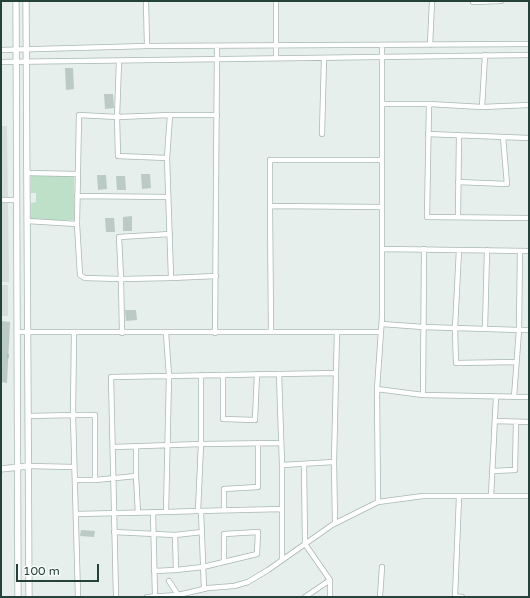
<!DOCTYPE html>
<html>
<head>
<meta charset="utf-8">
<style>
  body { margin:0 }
  #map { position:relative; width:530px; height:598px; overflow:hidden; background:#e6efeb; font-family:"Varela Round",sans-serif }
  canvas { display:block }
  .frame { position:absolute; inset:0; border:2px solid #24423a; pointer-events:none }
  .scale { position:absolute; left:16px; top:564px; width:83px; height:18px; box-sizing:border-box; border:2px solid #24423a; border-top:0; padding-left:5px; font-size:12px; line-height:14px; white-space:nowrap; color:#24423a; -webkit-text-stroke:3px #f7fbf9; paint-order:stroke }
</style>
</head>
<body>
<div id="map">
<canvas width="530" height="598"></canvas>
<div class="frame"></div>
<div class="scale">100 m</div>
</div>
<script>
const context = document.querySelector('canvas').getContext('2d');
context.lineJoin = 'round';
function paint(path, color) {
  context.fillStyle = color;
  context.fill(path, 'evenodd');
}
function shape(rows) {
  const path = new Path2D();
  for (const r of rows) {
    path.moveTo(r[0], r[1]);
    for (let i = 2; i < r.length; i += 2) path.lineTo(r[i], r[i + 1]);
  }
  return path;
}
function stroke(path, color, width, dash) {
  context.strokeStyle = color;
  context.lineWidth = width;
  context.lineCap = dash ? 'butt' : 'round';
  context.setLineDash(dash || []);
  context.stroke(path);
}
paint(shape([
  [1,126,7,126,9,282,1,282],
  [1,285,8,285,8,316,1,316]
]), '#d4dfda');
paint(shape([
  [31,175,74,176,74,220,31,220,31,203,36,202,36,193,31,193]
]), '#bfe0c8');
paint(shape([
  [65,68,73,68,74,89,66,90],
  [104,94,113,94,114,108,105,109],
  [141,174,150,174,151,188,142,189],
  [97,175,106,175,107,189,98,190],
  [116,176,125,176,126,190,117,190],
  [132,216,132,231,123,231,123,217],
  [105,218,114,218,115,232,106,232],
  [125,310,136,310,137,320,126,321],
  [1,321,10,322,7,383,1,382],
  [81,530,95,531,94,537,80,536]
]), '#bbcac4');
const minor = shape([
  [146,1,147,46],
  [276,1,276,58],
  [473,2,501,1],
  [430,45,432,1],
  [1,50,147,46,529,44],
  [485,55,482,107,529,105],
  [119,61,117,117,170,115],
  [1,62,529,55],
  [382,104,429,104],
  [482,107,429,104,427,217,529,218],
  [322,134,324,58],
  [428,134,529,138],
  [167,158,171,278,216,276],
  [27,173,77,174],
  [458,182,507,184,503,137],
  [77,196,168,197],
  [1,200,17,200],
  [270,206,270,160,382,160],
  [458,217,459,135],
  [27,221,77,224],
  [170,234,119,237,121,279,171,278],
  [382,249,529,251],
  [424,249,423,395,529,397],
  [459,250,455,328,456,363,516,362],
  [382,324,423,327,519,330,520,251],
  [485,329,487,250],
  [17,332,381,332],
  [271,332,270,206,382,207],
  [122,333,121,279,85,278,80,275,77,224,79,115,117,117,118,156,167,158,170,115,217,115],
  [166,333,169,376,166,512,198,511],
  [215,333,217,46],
  [279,374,282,465],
  [201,375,201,444,281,443],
  [223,375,223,419,255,420,257,374],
  [377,389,423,395],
  [514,397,519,330,529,330],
  [28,416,73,415,74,333],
  [495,421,529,422],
  [113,447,201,444,198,511,282,509],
  [334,462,335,523],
  [304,464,305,544,330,580,330,597],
  [28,466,74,467],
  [493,471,515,470,516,422],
  [136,476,136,447],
  [75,480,95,480,95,415,73,415,78,597],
  [95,480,136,476,138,513],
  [491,496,496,397],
  [378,502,423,496,529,496],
  [224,510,224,489,258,487,258,444],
  [201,511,204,589],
  [153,512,155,596],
  [76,514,166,512],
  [114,532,175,535],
  [202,532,175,535,176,570,203,567,257,554,258,532,224,534,224,562],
  [282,560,282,465,334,462,336,373],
  [154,571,176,570],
  [169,581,178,595],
  [455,596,462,597],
  [116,597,111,377,336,373,337,332],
  [147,597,178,595,208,588,234,586,248,582,268,570,332,525,378,502,377,389,382,317,382,45],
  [305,597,330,580],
  [380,597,382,567],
  [455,597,459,497]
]);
const tertiary = shape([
  [16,1,18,597],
  [26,1,29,597],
  [1,469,28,466]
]);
stroke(minor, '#a8b8b2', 6);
stroke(tertiary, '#a8b8b2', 7);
stroke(shape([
  [7,355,9,355],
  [7,357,9,357]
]), '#86b3a5', 1, [2, 3]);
stroke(minor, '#fff', 4.5);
stroke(tertiary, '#fff', 5.5);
</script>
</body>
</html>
